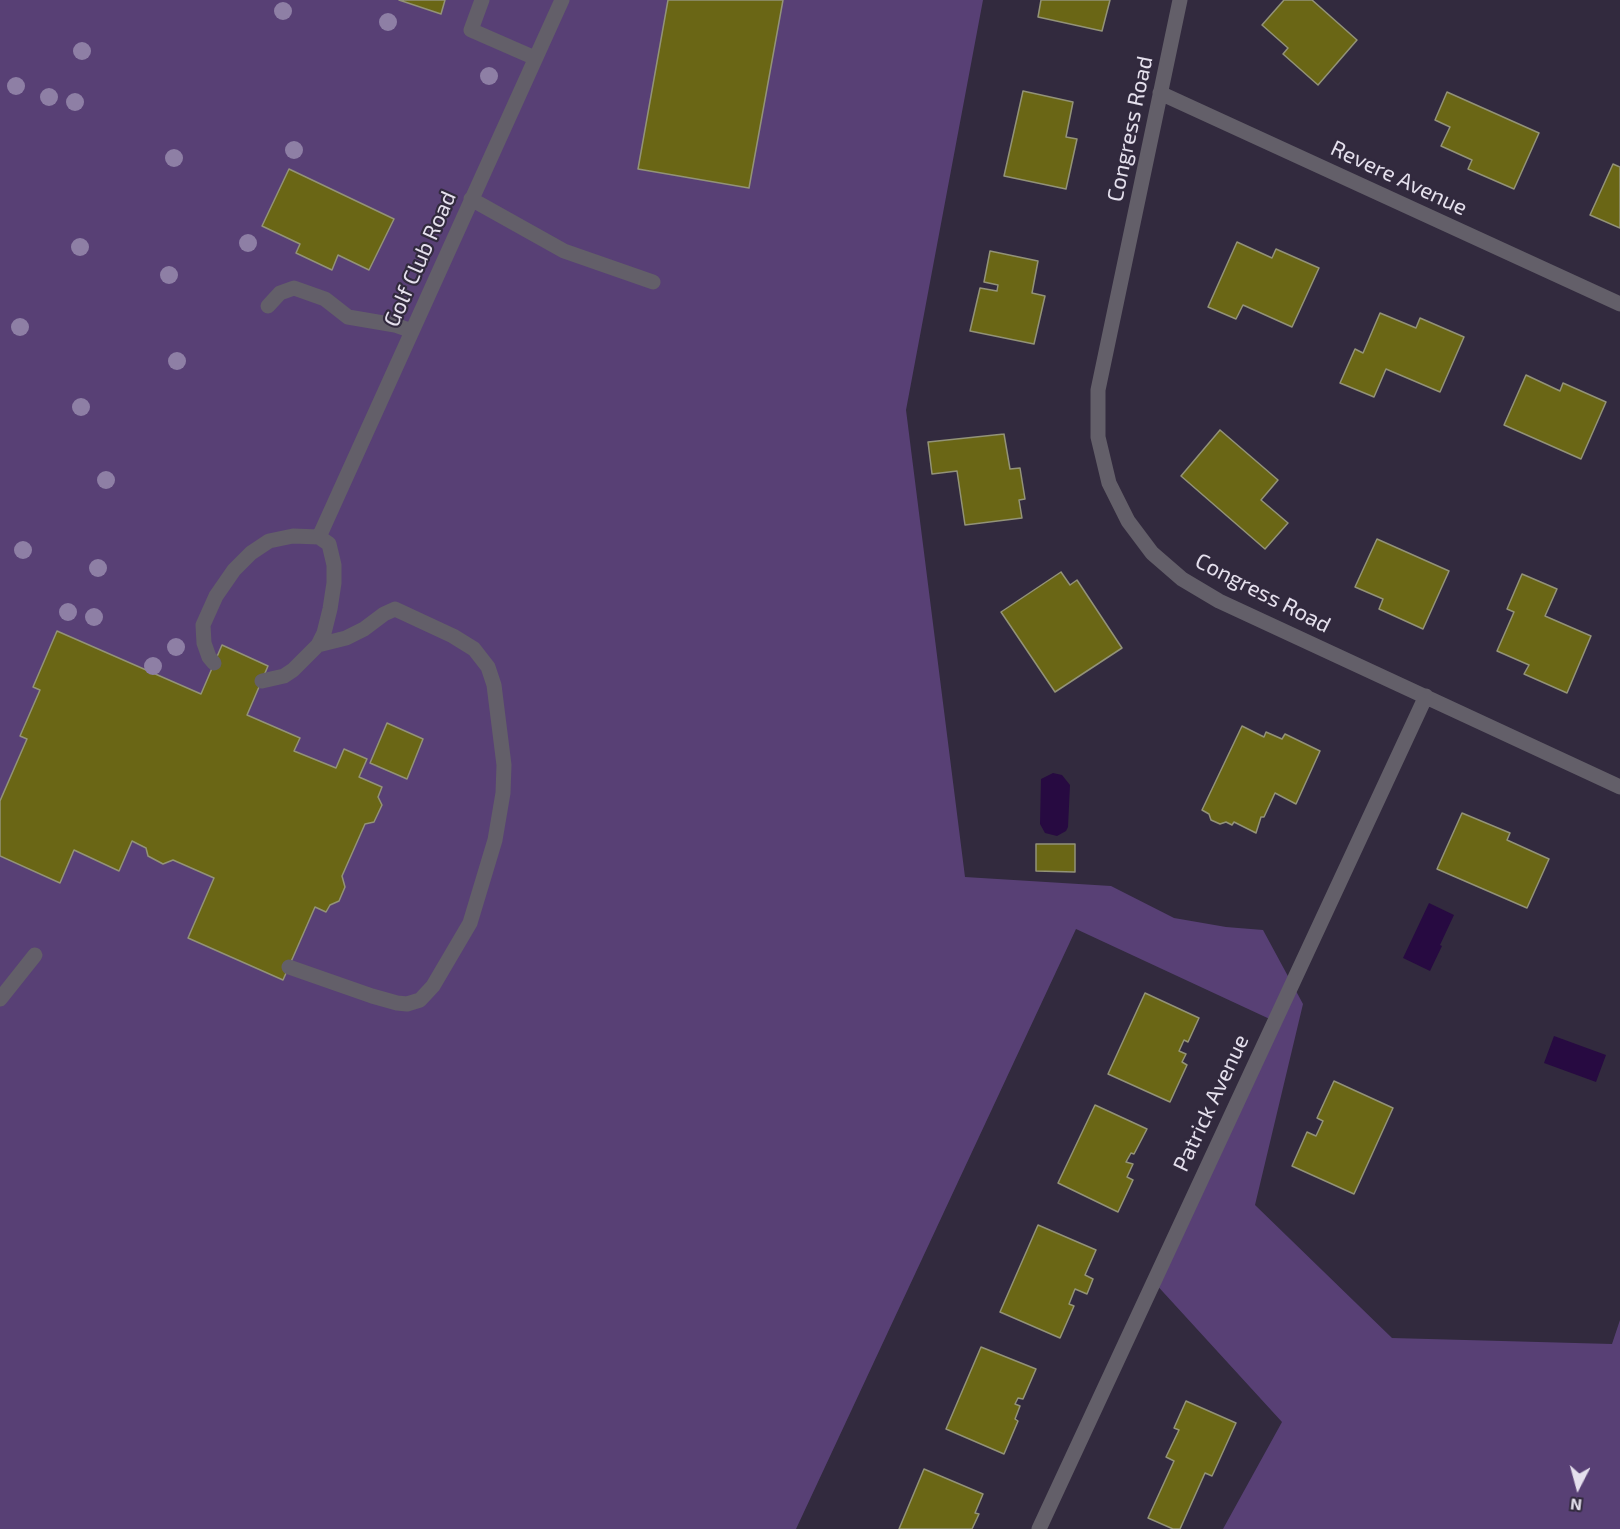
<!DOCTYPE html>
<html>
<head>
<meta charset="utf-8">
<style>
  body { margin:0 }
  #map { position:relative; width:1620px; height:1529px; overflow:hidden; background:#322a3e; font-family:"Exo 2",sans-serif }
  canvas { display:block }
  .north { position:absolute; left:1548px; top:1457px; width:60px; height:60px; -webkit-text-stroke:4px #322a3e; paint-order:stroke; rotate:186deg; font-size:16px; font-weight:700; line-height:24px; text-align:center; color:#e5e0ed }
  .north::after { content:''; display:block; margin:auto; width:21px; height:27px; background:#e5e0ed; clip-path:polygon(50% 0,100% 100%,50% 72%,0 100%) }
</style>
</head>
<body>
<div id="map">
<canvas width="1620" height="1529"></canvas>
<div class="north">N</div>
</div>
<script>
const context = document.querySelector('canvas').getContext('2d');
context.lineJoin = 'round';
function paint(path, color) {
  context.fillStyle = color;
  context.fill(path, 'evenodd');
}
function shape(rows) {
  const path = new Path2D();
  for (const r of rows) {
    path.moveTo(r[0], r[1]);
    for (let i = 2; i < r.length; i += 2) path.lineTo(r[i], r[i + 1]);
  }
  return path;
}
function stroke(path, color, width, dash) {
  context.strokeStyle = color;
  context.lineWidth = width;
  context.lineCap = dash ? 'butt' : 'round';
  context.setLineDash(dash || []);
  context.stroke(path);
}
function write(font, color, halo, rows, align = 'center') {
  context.font = font + ' "Exo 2",sans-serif';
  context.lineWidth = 4.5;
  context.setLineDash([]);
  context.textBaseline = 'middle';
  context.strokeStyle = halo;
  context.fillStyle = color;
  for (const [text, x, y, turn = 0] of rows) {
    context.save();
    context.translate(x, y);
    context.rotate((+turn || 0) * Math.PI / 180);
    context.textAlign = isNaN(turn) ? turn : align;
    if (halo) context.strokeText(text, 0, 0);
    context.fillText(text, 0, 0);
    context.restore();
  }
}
paint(shape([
  [0,0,983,0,906,410,965,877,1111,886,1174,918,1226,927,1263,930,1303,1004,1255,1205,1392,1338,1612,1344,1620,1320,1620,1529,1223,1529,1282,1422,1153,1281,1274,1021,1076,929,796,1529,0,1529]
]), '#584075');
paint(shape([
  [1053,773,1062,775,1070,785,1068,827,1066,831,1057,836,1045,833,1040,824,1041,779],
  [1429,903,1454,915,1440,945,1442,946,1430,971,1403,958],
  [1554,1036,1606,1055,1596,1082,1544,1063]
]), '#270a41');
const building = shape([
  [399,0,445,0,441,14,399,0],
  [668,0,783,0,749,188,638,169,668,0],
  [1041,0,1110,0,1102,31,1038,17,1041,0],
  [1284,0,1312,0,1357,40,1318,85,1283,54,1288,48,1262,25,1284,0],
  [1023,91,1073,102,1066,137,1077,139,1066,189,1004,176,1023,91],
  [1447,92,1539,133,1514,189,1468,169,1472,160,1441,146,1450,127,1435,120,1447,92],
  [1613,164,1620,167,1620,228,1590,215,1613,164],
  [289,169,394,219,369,270,338,255,332,270,296,253,300,244,262,226,289,169],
  [1237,242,1272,258,1276,249,1319,268,1292,327,1243,305,1236,319,1208,307,1237,242],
  [990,251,1038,261,1032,293,1045,296,1034,344,970,331,980,288,997,291,998,285,984,282,990,251],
  [1380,313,1416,328,1420,318,1464,337,1440,392,1386,369,1374,397,1340,383,1355,349,1363,353,1380,313],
  [1526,375,1560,391,1563,383,1606,402,1581,459,1504,425,1526,375],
  [1220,430,1278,480,1261,500,1288,523,1265,549,1181,476,1220,430],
  [1004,434,1010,469,1020,468,1025,499,1019,500,1022,518,965,525,957,471,932,474,928,442,1004,434],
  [1377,539,1449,571,1423,629,1379,609,1383,599,1355,587,1377,539],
  [1061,572,1070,585,1077,580,1122,648,1055,692,1001,612,1061,572],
  [1522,574,1557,589,1545,616,1591,636,1567,693,1524,674,1529,665,1497,651,1514,612,1507,609,1522,574],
  [57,631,201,694,222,645,268,666,247,715,300,738,294,751,336,768,344,749,367,759,359,777,382,787,378,797,382,805,374,822,365,824,342,876,345,887,339,901,330,905,326,912,315,907,283,980,188,938,214,878,173,860,163,864,148,856,146,848,132,841,119,871,74,850,60,883,0,856,0,801,27,739,20,736,40,690,33,687,57,631],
  [387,723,423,739,407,779,370,763,387,723],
  [1242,726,1264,737,1266,732,1282,739,1285,734,1320,751,1296,804,1275,793,1264,817,1261,817,1256,833,1234,822,1232,825,1226,822,1220,824,1211,820,1209,814,1202,810,1242,726],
  [1462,813,1510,833,1507,840,1549,859,1527,908,1437,869,1462,813],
  [1036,844,1075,844,1075,872,1036,871,1036,844],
  [1145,993,1199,1018,1188,1042,1184,1040,1179,1051,1186,1054,1182,1062,1187,1065,1170,1102,1108,1074,1145,993],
  [1334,1081,1393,1108,1354,1194,1292,1166,1307,1132,1316,1136,1323,1121,1317,1118,1334,1081],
  [1095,1105,1147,1129,1134,1154,1131,1153,1126,1162,1133,1164,1127,1177,1133,1180,1118,1212,1058,1183,1095,1105],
  [1038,1225,1096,1250,1085,1275,1093,1279,1087,1294,1075,1289,1069,1304,1074,1306,1060,1338,1000,1312,1038,1225],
  [981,1347,1036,1369,1023,1399,1018,1398,1015,1404,1020,1406,1015,1419,1018,1421,1004,1454,946,1429,981,1347],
  [1186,1401,1236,1423,1212,1476,1205,1473,1180,1529,1173,1529,1148,1518,1174,1461,1166,1457,1179,1430,1174,1428,1186,1401],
  [924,1469,983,1494,975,1513,979,1514,972,1529,899,1529,924,1469]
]);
paint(building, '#6a6615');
stroke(building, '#939378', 1.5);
stroke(shape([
  [482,0,471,30,535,58],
  [471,199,564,251,653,282],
  [268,306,280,293,294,288,325,299,348,317,395,325,412,331],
  [319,537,562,0],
  [214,663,209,657,204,643,203,625,216,596,234,570,251,553,269,541,293,536,319,537,329,544,334,565,334,583,330,609,324,633,318,645,293,670,284,676,262,681],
  [289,967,372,996,397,1003,407,1004,420,1000,433,986,470,923,495,840,503,793,504,765,494,685,488,667,474,649,453,636,395,609,384,614,364,629,346,638,318,645],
  [0,999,35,955]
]), '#635f69', 15);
stroke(shape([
  [1180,0,1098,390,1098,437,1109,483,1128,521,1152,553,1182,579,1219,601,1620,787],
  [1160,93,1620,304],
  [1039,1529,1426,696]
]), '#635f69', 15);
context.fillStyle = '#8e7fa5';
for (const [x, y] of [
  [283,11],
  [388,22],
  [82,51],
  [489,76],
  [16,86],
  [49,97],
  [75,102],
  [294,150],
  [174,158],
  [248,243],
  [80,247],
  [169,275],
  [20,327],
  [177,361],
  [81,407],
  [106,480],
  [23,550],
  [98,568],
  [68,612],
  [94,617],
  [176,647],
  [153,666]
]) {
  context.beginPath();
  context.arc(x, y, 9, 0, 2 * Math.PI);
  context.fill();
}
write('22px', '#e5e0ed', '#322a3e', [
  ["Congress Road",1130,129,-78],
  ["Revere Avenue",1399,178,25],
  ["Golf Club Road",420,259,-66],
  ["Congress Road",1263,593,27],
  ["Patrick Avenue",1211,1103,-65]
]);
</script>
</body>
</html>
